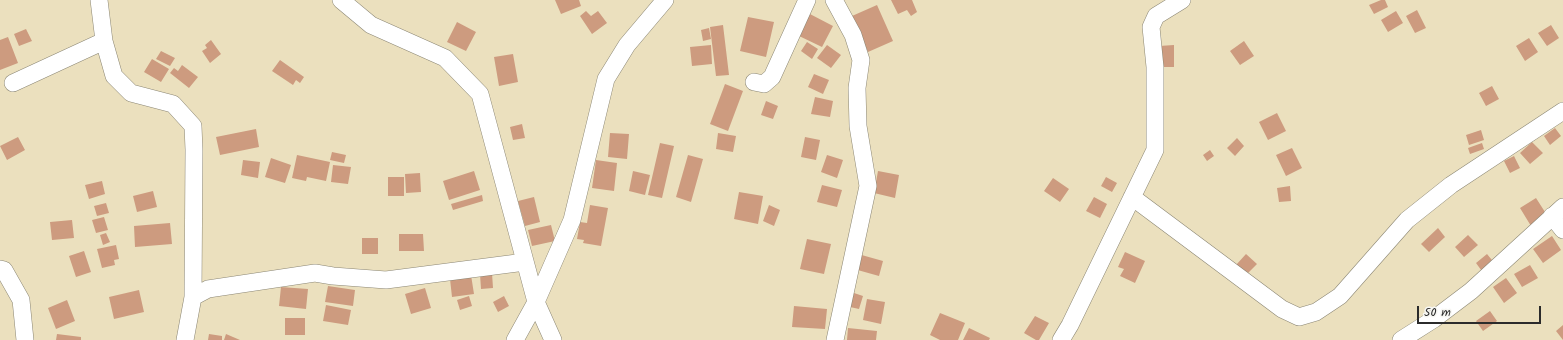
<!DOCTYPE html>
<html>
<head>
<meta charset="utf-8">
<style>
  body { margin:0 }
  #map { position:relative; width:1563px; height:340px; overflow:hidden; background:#ebe0be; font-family:Kalam,sans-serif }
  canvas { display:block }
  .scale { position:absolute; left:1417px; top:306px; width:124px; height:18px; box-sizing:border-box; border:2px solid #2b2b2b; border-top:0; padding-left:5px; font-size:12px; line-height:14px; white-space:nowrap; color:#2b2b2b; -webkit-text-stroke:3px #f6f6f2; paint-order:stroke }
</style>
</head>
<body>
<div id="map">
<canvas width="1563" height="340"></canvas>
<div class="scale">50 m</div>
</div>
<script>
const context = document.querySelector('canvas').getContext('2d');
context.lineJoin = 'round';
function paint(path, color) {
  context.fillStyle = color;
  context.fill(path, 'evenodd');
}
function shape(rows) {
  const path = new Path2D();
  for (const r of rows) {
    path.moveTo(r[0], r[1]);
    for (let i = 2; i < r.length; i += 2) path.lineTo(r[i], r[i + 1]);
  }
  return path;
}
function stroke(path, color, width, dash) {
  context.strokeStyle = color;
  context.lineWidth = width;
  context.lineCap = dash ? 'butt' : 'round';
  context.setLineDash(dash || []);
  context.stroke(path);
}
paint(shape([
  [555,0,579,0,581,6,561,14],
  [891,0,912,0,917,12,911,16,907,10,898,14],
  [1381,0,1385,0,1388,7,1374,14,1369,5],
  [877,5,893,41,868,52,852,16],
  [1417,10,1426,28,1415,33,1406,16],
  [586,11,591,16,598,11,607,23,592,34,580,16],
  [1396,11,1403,23,1388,32,1381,20],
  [808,13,833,26,822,47,797,35],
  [748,17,774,22,766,57,740,51],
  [457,22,476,32,466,51,447,42],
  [723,25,729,75,716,76,710,27],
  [1551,25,1559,38,1547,46,1538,33],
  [709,28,711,39,703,41,701,30],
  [26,29,32,41,19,46,14,34],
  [8,37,18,63,0,70,0,40],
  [1529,38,1538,52,1525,61,1516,46],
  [211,40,221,54,210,63,202,51,207,48,205,45],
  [1244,41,1254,56,1240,65,1230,51],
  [807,42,818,49,812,59,801,51],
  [711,45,712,64,692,66,690,47],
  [827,45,841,55,831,68,817,58],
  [1174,45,1174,67,1160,67,1159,46],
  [161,51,175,58,170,66,156,59],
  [513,54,518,82,499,86,494,57],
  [152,59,169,69,161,82,144,72],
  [280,60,304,77,300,83,296,80,293,85,272,71],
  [182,65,198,77,189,88,170,73,174,68,178,71],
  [814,74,829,80,823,94,808,87],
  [725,84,743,91,728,131,710,124],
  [1492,86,1499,99,1486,106,1479,93],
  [815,97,833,101,830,117,811,114],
  [766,101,778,106,773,119,761,115],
  [1277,113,1286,131,1268,140,1259,122],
  [522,124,525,138,513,140,510,127],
  [1555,128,1561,136,1550,145,1544,136],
  [256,129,259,147,220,155,216,137],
  [1481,130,1484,140,1469,145,1466,135],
  [610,133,629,134,627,159,608,157],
  [718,133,736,136,733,152,716,149],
  [18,137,25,150,7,160,0,146],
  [805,137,820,140,816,160,801,157],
  [1237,138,1244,146,1235,156,1227,148],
  [1532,142,1543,153,1530,164,1520,153],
  [660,143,674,146,662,198,648,195],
  [1482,143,1484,149,1470,154,1468,148],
  [1292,148,1302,168,1286,176,1276,155],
  [1210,150,1214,156,1207,161,1203,155],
  [332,152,346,155,344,163,330,160],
  [297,155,330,162,326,181,307,177,306,181,292,178],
  [688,155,703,159,691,202,676,197],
  [827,155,843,160,837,178,821,172],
  [1514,156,1520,168,1510,173,1504,161],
  [271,158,291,165,285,183,265,177],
  [243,160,260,162,258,178,241,175],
  [596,160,617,163,614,191,592,188],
  [333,165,351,167,348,184,331,182],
  [474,171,480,190,449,200,443,181],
  [633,171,650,175,645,195,629,191],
  [878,171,899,175,895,198,874,193],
  [420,173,421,192,406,193,405,174],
  [388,177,404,177,404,196,388,196],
  [1106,177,1117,183,1112,192,1101,186],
  [1053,178,1069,189,1060,202,1044,191],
  [102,181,105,194,89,199,85,185],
  [822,185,842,190,837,207,817,202],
  [1290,186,1291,201,1279,202,1277,188],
  [153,191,157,207,137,212,133,196],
  [739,192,763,196,758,224,734,219],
  [482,195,483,201,453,210,451,204],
  [534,197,540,222,525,226,518,201],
  [1094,197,1107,204,1100,218,1086,211],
  [1536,198,1545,212,1542,214,1544,218,1531,226,1520,208],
  [106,203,109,213,97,216,94,206],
  [590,205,608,208,601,246,583,243,584,240,577,239,580,222,587,223],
  [769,205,780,210,774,226,763,221],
  [104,217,108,230,96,233,92,220],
  [72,220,74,238,52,240,50,222],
  [170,223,172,244,135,247,134,226],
  [551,225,555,241,532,246,528,230],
  [1438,228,1445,237,1429,252,1421,244],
  [106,233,110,242,103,245,100,235],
  [399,234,423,234,424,251,399,251],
  [1468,235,1478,245,1464,257,1455,247],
  [1552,236,1561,250,1543,263,1533,249],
  [362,238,378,238,378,254,362,254],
  [807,239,831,244,824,274,800,269],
  [116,245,119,259,114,260,115,265,102,268,97,249],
  [84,251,91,272,76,277,69,256],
  [1125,252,1145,261,1135,283,1120,276,1124,269,1118,267],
  [858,254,883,261,879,276,854,269],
  [1246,254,1257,264,1247,274,1236,265],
  [1487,254,1496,265,1484,274,1476,263],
  [1530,265,1538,278,1522,287,1514,274],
  [492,273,493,288,481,289,480,274],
  [471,275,474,294,452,297,450,279],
  [1506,278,1517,293,1504,303,1493,287],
  [328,286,355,290,353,306,325,302],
  [281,287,308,289,306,309,279,306],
  [425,288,431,308,411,314,405,294],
  [139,290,144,312,114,319,109,297],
  [854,293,863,296,859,309,850,307],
  [469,296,472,306,460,310,457,300],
  [504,296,509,306,498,312,493,302],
  [867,299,885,302,881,324,863,320],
  [67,300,75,321,56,329,48,308],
  [326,305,351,310,348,325,323,321],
  [794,306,827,309,825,329,792,327],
  [1490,311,1497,321,1483,331,1476,321],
  [940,313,965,323,958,340,940,340,930,335],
  [1035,316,1049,323,1039,340,1036,340,1024,333],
  [285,318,305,318,305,335,285,335],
  [1563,325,1563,340,1556,331],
  [848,328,877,331,876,340,847,340],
  [969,328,990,338,989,340,963,340],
  [57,334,81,337,81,340,56,340],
  [209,334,222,336,222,340,208,340],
  [226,334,240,340,224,340]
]), '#cd9b7f');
const minor = shape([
  [99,0,104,41,114,76,131,93,173,104,193,126,194,150,193,297,185,340],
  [341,0,371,25,445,58,480,94,536,302,553,340],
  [834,0,853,35,861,60,857,88,858,126,868,186,835,340],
  [754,82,764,84,772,77,807,0],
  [13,83,104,41],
  [1132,197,1282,309,1299,317,1316,312,1340,296,1407,220,1451,185,1563,111],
  [1552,216,1563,230],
  [0,269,4,270,21,300,25,340],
  [193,297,208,289,315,273,333,276,386,280,525,262],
  [515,340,536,302,572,220,606,79,627,45,665,0],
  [1061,340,1070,325,1155,150,1155,67,1151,27,1156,16,1182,0],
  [1401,340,1434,319,1471,291,1563,207]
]);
stroke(minor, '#8b8674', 18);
stroke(minor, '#fff', 17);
</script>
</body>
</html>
